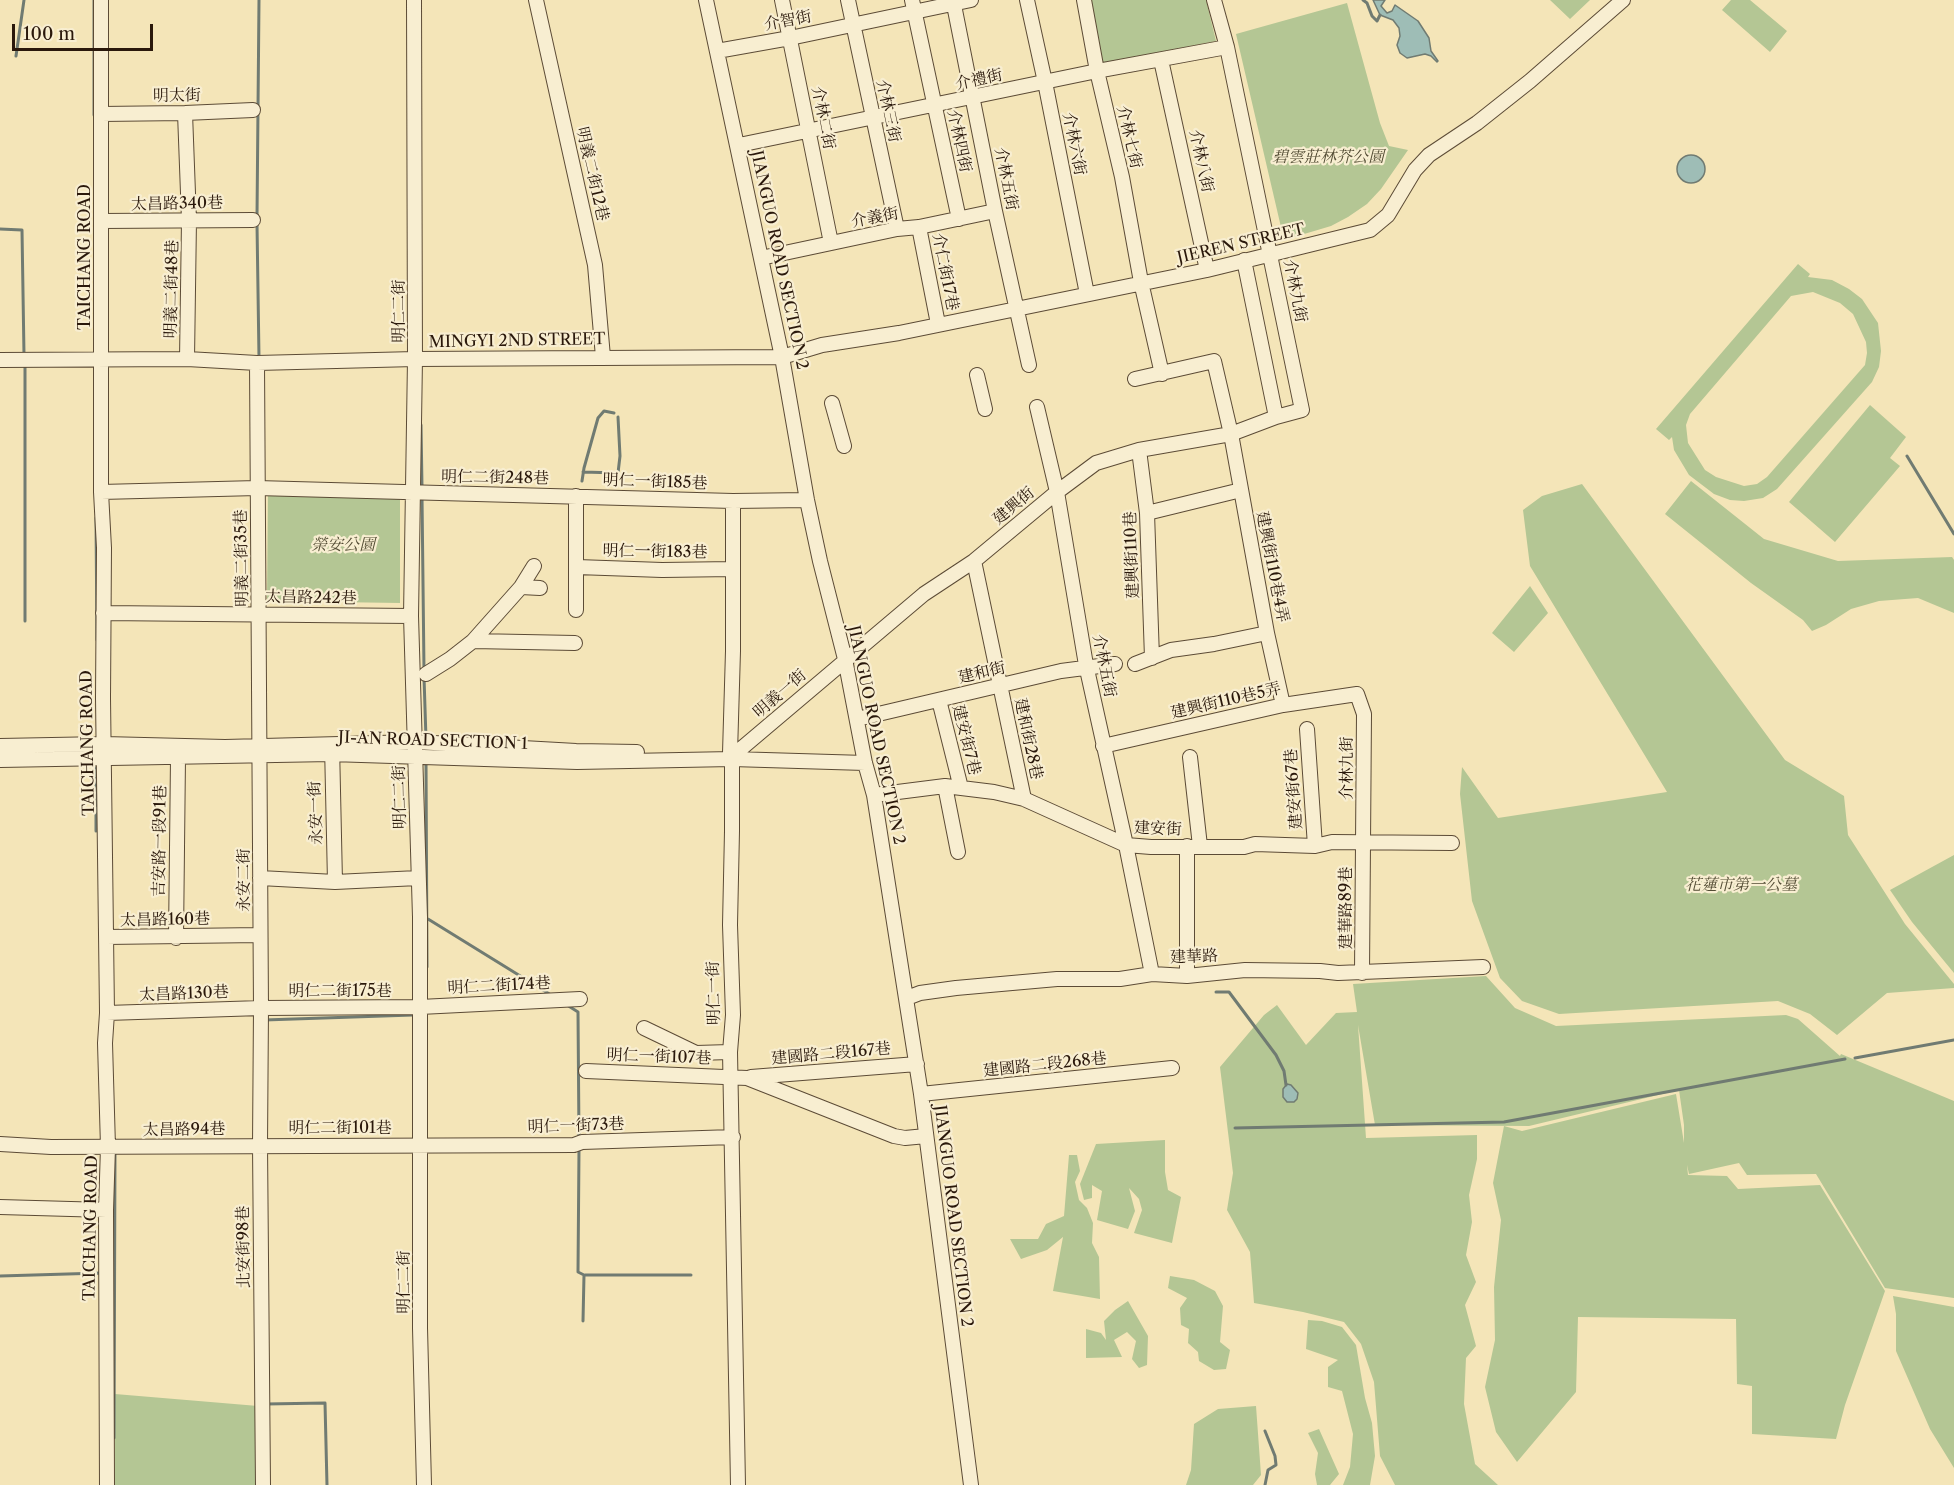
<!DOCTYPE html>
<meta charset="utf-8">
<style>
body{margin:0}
#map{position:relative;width:1954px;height:1485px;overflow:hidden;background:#f4e5b8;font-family:"Libre Caslon Text",serif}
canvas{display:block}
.scale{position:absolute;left:12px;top:24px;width:141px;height:27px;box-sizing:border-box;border:3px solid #2a180b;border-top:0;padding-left:8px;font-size:18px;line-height:21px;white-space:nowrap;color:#2a180b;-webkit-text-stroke:4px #f8eed1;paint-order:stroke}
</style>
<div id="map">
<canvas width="1954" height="1485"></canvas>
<div class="scale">100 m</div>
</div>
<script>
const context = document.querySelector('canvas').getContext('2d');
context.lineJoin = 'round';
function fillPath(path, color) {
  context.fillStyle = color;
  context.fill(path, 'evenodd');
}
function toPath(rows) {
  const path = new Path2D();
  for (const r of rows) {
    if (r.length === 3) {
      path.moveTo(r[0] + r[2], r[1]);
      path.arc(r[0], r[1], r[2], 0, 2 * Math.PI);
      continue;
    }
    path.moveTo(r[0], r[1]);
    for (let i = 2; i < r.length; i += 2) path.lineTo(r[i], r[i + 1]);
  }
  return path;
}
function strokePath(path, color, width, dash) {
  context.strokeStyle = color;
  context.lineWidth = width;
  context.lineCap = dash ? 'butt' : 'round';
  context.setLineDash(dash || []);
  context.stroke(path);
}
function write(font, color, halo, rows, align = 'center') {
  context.font = font + ' "Libre Caslon Text","Noto Serif TC",serif';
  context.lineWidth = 4.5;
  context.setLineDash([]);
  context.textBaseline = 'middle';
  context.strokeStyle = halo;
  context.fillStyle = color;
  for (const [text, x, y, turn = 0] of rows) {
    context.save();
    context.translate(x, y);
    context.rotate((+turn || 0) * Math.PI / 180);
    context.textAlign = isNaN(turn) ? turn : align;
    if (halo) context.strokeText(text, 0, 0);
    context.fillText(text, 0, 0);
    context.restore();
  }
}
fillPath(toPath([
 [1087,0,1206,0,1216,41,1100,64],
 [1550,0,1590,0,1570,19],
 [1731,0,1750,0,1787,31,1770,52,1722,10],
 [1347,3,1380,123,1389,146,1408,150,1381,189,1367,204,1348,217,1331,226,1284,240,1236,34],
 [1798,264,1810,274,1808,277,1832,280,1849,289,1862,299,1878,323,1881,351,1879,367,1872,382,1777,489,1763,498,1744,501,1730,500,1714,494,1689,475,1674,450,1672,437,1669,440,1656,429],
 [1813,292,1840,303,1853,314,1866,342,1867,353,1865,365,1767,477,1757,484,1744,486,1716,477,1705,470,1688,443,1686,425,1690,414,1791,296],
 [1870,405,1906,437,1890,458,1900,466,1835,542,1789,502],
 [1691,481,1764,539,1838,561,1952,557,1954,560,1954,613,1918,598,1879,601,1851,609,1826,625,1812,631,1803,620,1751,583,1665,514],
 [1582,484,1785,760,1844,796,1848,835,1905,924,1954,984,1954,988,1887,993,1837,1035,1810,1014,1778,1001,1559,1014,1522,1001,1500,978,1472,901,1460,794,1462,767,1498,818,1667,792,1530,566,1523,510,1542,496],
 [268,486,400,490,400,603,267,601],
 [1530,586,1548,613,1514,652,1492,633],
 [1954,855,1954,973,1912,922,1890,890],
 [1486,976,1515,1008,1556,1026,1786,1015,1798,1019,1840,1056,1841,1054,1954,1101,1954,1298,1885,1288,1816,1174,1747,1175,1739,1163,1689,1174,1687,1165,1688,1175,1727,1176,1738,1189,1820,1185,1885,1291,1845,1405,1836,1439,1752,1434,1752,1386,1737,1384,1736,1319,1578,1317,1576,1392,1517,1462,1496,1432,1485,1387,1495,1340,1494,1287,1501,1220,1493,1183,1504,1126,1522,1131,1676,1094,1684,1143,1684,1125,1679,1090,1529,1126,1375,1125,1358,1025,1366,1138,1477,1135,1477,1159,1469,1195,1472,1222,1466,1255,1476,1282,1465,1305,1476,1346,1466,1358,1464,1404,1475,1464,1498,1485,1395,1485,1380,1456,1374,1382,1361,1344,1344,1322,1303,1312,1254,1303,1250,1252,1227,1210,1233,1173,1220,1067,1264,1015,1277,1005,1306,1045,1336,1013,1357,1012,1353,984],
 [1165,1140,1165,1172,1168,1190,1181,1197,1172,1243,1134,1233,1142,1210,1139,1199,1129,1188,1135,1211,1128,1229,1097,1220,1102,1191,1092,1185,1092,1198,1084,1200,1080,1184,1096,1144],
 [1069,1155,1077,1155,1080,1171,1075,1182,1079,1200,1087,1208,1093,1223,1092,1243,1099,1257,1100,1299,1053,1291,1063,1237,1047,1250,1021,1259,1010,1239,1038,1239,1046,1224,1064,1216],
 [1170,1276,1194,1280,1215,1291,1223,1306,1220,1342,1230,1350,1226,1369,1214,1370,1199,1361,1198,1352,1188,1343,1189,1329,1181,1325,1180,1308,1187,1298,1168,1288],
 [1893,1296,1954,1307,1954,1468,1930,1429,1896,1351,1896,1314],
 [1128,1301,1148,1336,1147,1365,1139,1368,1132,1359,1136,1341,1127,1332,1114,1340,1122,1357,1086,1358,1086,1329,1101,1333,1106,1340,1104,1321,1115,1310],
 [1308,1320,1322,1321,1342,1327,1356,1345,1365,1398,1372,1423,1375,1456,1370,1485,1343,1485,1350,1467,1353,1434,1342,1391,1328,1387,1328,1367,1338,1360,1306,1349],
 [115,1394,258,1406,257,1485,115,1485],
 [1256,1406,1261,1475,1253,1485,1186,1485,1191,1470,1194,1424,1218,1409],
 [1319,1429,1339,1474,1330,1485,1317,1485,1315,1474,1318,1453,1308,1433]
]), '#b4c694');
const water = toPath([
 [1373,0,1385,0,1381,6,1387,13,1392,11,1395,5,1418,21,1429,38,1431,51,1438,61,1437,62,1431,56,1425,54,1407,58,1400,53,1397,45,1400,36,1399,28,1393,20,1380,15,1373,0],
 [1691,169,14],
 [1287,1084,1291,1085,1298,1093,1297,1099,1294,1102,1287,1102,1283,1097,1283,1089,1287,1084]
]);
fillPath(water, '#9ebdb6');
strokePath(water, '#707b72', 1.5);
strokePath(toPath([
 [94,0,94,115],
 [1363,0,1367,3,1372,16,1377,21,1380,15],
 [16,56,24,0],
 [257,217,259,0],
 [257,224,259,358],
 [0,229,22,230,24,355],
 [421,425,422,487],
 [1907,456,1954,534],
 [583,472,618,473,620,456,618,417],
 [582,481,584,468,598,418,604,411,614,413],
 [422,497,424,670],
 [96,518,97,640],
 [25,621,25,367],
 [424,677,426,739],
 [96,761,96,831],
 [426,761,427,967],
 [428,919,551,995],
 [1216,992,1229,992,1276,1055,1284,1071,1286,1085],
 [567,1005,578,1012,579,1139],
 [264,1020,413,1015,414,1012],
 [1855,1058,1954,1040],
 [1235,1128,1504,1122,1845,1059],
 [579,1149,578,1272,584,1275,583,1321],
 [585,1275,691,1275],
 [0,1276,101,1273,101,1275],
 [266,1404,325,1403,327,1485],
 [1265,1431,1275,1456,1276,1465,1268,1470,1265,1485],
 [114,1438,115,1150]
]), '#707b72', 3);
const minor = toPath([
 [101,0,101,492,104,548,103,698,107,1013,105,1043,108,1147,106,1210,107,1485],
 [414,0,415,359,411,616,420,917,420,1328,424,1485],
 [536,0,595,265,603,357],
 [706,0,782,357,807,500,820,561,845,659,865,763,874,795,921,1094,971,1485],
 [782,0,831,243],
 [848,0,897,229],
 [912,0,959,219],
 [953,0,995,211,1029,365],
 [1027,0,1045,82,1087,294],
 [1084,0,1097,71,1122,177,1141,282,1162,374],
 [717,51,790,38,971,0],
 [1161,60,1207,270],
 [185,113,189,220,187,359],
 [101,114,185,113,253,110],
 [739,145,1097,71,1227,47],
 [102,221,253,220],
 [919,227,938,324],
 [761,258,897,229,919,227,995,211],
 [1244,260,1276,417],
 [0,360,187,359,257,363,415,359,782,357,822,345,899,333,1207,270,1370,230,1388,215,1415,170,1429,155,1477,123,1530,81,1623,0],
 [257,363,261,1008,260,1145,263,1485],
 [977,375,985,409],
 [1135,379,1214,361,1231,434,1267,633,1283,705],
 [832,403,844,446],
 [1037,407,1057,492,1086,665,1126,845,1152,974],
 [1139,450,1147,513,1152,658],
 [101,492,257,488,733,501,807,500],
 [576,496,576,610],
 [733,501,733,651,730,753,732,759,732,831,730,925,733,1015,730,1052,738,1485],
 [1147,513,1241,490],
 [974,561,1024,799],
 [577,567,662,570,733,569],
 [521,587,540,588],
 [103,613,411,616],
 [473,641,575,643],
 [1135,664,1171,650,1214,644,1267,633],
 [426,674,450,659,473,641,521,587,534,566],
 [939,700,961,788],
 [857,719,1061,671,1115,664],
 [1307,729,1315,846],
 [332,745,335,882],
 [0,746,104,744,225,747,416,742,576,751,637,752],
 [1103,746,1283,705,1357,694,1364,714,1362,973],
 [736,753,924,594,974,561,1057,492,1096,463,1139,450,1231,434,1276,417,1302,410,1227,47,1214,0],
 [1190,757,1200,846],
 [0,760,331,754,577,762,732,759,865,763],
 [945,786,958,852],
 [874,795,945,786,994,792,1024,799,1126,845,1151,847,1244,847,1255,844,1315,846,1332,842,1452,843],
 [1187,846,1187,976],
 [260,878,335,882,418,878],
 [106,937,260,935],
 [176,938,178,758,179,751],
 [907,998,920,993,956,988,1057,979,1120,979,1152,974,1187,976,1245,970,1320,971,1338,973,1483,967],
 [107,1013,261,1008,420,1007,580,999],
 [644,1028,696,1053,730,1052],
 [586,1071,747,1078,894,1136,905,1138,926,1136],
 [751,1077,917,1064],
 [921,1094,1172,1068],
 [0,1144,51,1147,574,1145,582,1142,733,1137],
 [0,1207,106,1210]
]);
strokePath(minor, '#5c4b36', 16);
strokePath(minor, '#f8eed1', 14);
write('16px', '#2a180b', '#f8eed1', [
 ["介智街",788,21,-11],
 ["介禮街",979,80,-12],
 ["明太街",177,96,-1],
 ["介林三街",888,111,78],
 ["介林二街",823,118,79],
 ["介林七街",1129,137,77],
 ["介林四街",959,141,78],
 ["介林六街",1074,144,79],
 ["介林八街",1201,161,78],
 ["明義二街12巷",592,174,77],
 ["介林五街",1006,179,79],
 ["太昌路340巷",177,204,-1],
 ["介義街",875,218,-11],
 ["JIEREN STREET",1241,244,-13],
 ["TAICHANG ROAD",85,257,-90],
 ["JIANGUO ROAD SECTION 2",779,260,78],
 ["介仁街17巷",945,272,79],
 ["明義二街48巷",172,289,-89],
 ["介林九街",1295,291,79],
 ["明仁二街",399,311,-90],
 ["MINGYI 2ND STREET",517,341,-1],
 ["明仁二街248巷",495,478,1],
 ["明仁一街185巷",655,482,2],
 ["建興街",1014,506,-40],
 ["明仁一街183巷",655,552,1],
 ["建興街110巷",1132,555,-92],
 ["明義二街35巷",242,558,-91],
 ["建興街110巷4弄",1272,567,79],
 ["太昌路242巷",311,598,1],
 ["介林五街",1104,666,79],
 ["建和街",982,673,-13],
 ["明義一街",780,694,-41],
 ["建興街110巷5弄",1226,701,-13],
 ["JIANGUO ROAD SECTION 2",876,735,78],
 ["建和街28巷",1028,739,78],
 ["建安街7巷",966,740,76],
 ["JI-AN ROAD SECTION 1",433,741,2],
 ["TAICHANG ROAD",88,743,-91],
 ["介林九街",1347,768,-90],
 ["建安街67巷",1294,789,-94],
 ["明仁二街",400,797,-91],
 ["永安一街",316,813,-92],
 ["建安街",1158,829,2],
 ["吉安路一段91巷",160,841,-89],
 ["永安二街",244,880,-90],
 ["建華路89巷",1346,908,-90],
 ["太昌路160巷",165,920,-1],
 ["建華路",1194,957,-2],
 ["明仁二街174巷",499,986,-3],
 ["明仁二街175巷",340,991],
 ["明仁一街",714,993,-91],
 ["太昌路130巷",184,994,-2],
 ["建國路二段167巷",831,1054,-5],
 ["明仁一街107巷",659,1057,2],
 ["建國路二段268巷",1045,1065,-6],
 ["明仁一街73巷",576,1126,-2],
 ["明仁二街101巷",340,1128],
 ["太昌路94巷",184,1130,-1],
 ["JIANGUO ROAD SECTION 2",953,1216,83],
 ["TAICHANG ROAD",91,1228,-89],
 ["北安街98巷",244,1247,-91],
 ["明仁二街",404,1282,-90]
]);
write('italic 16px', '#534c34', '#f8eed1', [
 ["碧雲莊林芥公園",1328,157],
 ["榮安公園",343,545],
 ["花蓮市第一公墓",1741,885]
]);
</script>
